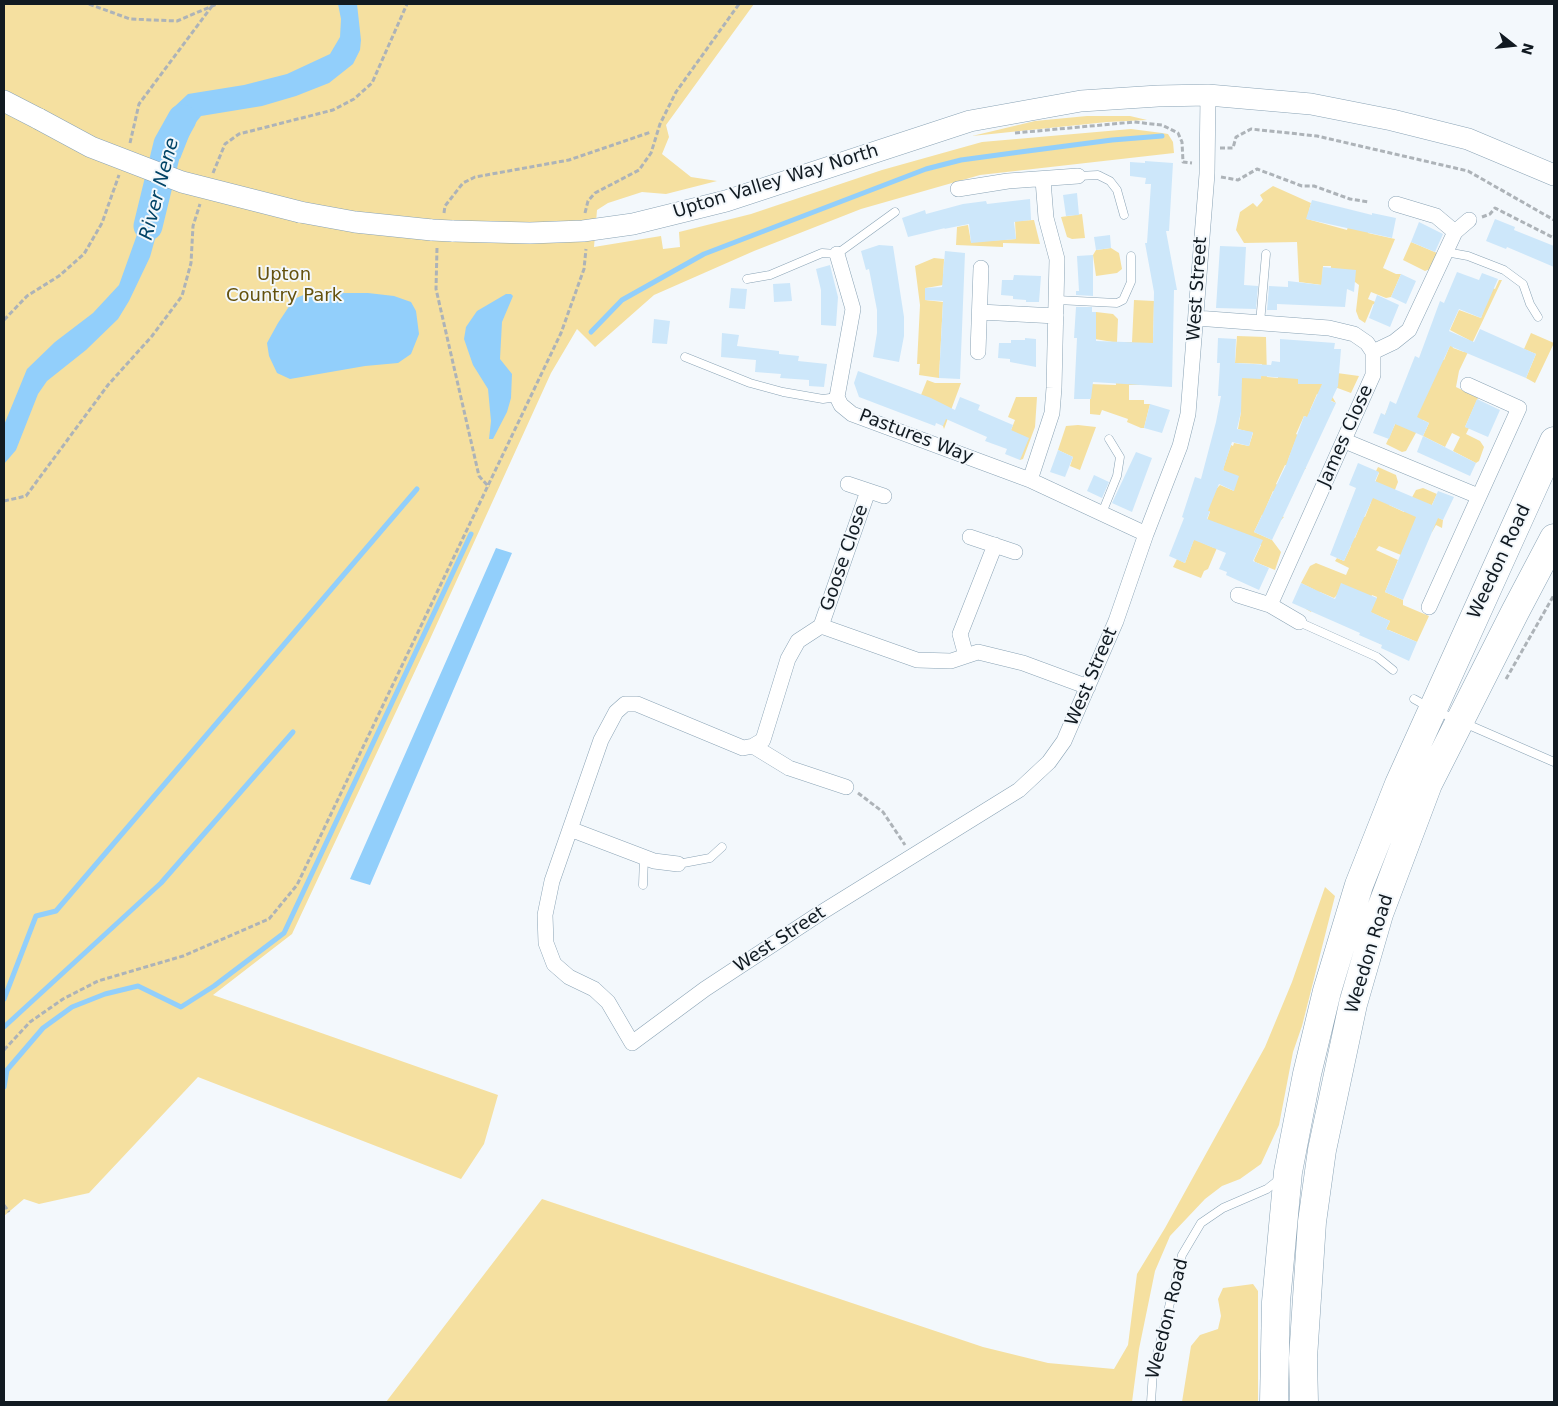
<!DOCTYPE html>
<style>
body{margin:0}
#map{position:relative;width:1558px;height:1406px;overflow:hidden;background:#f3f8fc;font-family:"DejaVu Sans",sans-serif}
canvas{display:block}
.frame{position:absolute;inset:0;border:5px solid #111a21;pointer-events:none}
.north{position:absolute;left:1488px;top:20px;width:50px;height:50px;-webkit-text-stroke:4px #f3f8fc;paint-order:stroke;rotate:106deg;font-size:14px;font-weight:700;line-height:20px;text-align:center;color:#111a21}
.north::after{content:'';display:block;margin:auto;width:18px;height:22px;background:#111a21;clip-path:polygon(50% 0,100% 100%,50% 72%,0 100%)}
</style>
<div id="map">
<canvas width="1558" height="1406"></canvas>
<div class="frame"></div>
<div class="north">N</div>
</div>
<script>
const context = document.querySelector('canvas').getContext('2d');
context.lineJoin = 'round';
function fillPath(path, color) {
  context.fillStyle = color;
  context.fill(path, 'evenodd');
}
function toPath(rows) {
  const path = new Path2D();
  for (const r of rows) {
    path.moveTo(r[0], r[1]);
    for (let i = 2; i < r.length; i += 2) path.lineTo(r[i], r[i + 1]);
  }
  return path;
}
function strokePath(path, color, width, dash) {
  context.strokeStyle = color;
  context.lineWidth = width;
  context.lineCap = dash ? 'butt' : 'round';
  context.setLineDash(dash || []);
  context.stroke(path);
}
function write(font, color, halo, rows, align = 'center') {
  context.font = font + ' "DejaVu Sans",sans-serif';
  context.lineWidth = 4;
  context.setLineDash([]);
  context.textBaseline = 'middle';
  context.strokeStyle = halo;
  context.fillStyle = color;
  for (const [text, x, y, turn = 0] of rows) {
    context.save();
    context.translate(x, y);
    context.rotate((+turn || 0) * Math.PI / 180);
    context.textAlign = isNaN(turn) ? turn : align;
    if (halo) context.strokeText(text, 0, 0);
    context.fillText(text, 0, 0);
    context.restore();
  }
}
fillPath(toPath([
 [4,4,754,4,666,125,669,137,662,154,691,177,717,181,666,194,642,192,608,203,597,210,594,247,661,236,663,249,680,247,679,232,751,214,882,170,982,142,1131,129,1162,133,1168,134,1173,142,1174,153,980,175,861,209,754,251,654,295,595,347,577,329,551,373,430,639,292,934,213,995,498,1095,484,1144,461,1179,198,1077,89,1193,39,1204,24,1199,4,1216],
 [1087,116,1130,116,1147,120,1107,122,972,136,1035,121],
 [1273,186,1311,203,1307,219,1347,230,1351,217,1370,222,1368,233,1395,239,1383,268,1396,274,1401,274,1391,297,1386,298,1371,292,1368,299,1383,305,1383,308,1373,304,1365,323,1359,319,1356,311,1359,285,1355,282,1330,282,1331,266,1323,266,1322,285,1299,282,1297,242,1244,243,1236,230,1240,212,1253,203,1257,207,1263,200,1260,195],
 [1082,214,1085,238,1072,239,1067,237,1061,217],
 [1034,220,1040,244,1003,243,1003,247,956,245,957,227,968,225,971,242,1016,239,1015,221],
 [1411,242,1437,253,1430,269,1425,271,1403,260],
 [1111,248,1119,253,1122,269,1117,273,1096,276,1093,255,1096,250],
 [934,258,944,259,943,285,926,288,925,300,943,302,939,378,919,375,920,364,917,364,920,305,915,266],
 [1499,280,1502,280,1459,371,1456,387,1478,398,1465,427,1469,428,1466,434,1480,441,1484,447,1479,461,1476,463,1453,451,1460,437,1452,433,1445,447,1423,436,1429,423,1423,420,1406,451,1402,452,1386,444,1397,420,1385,415,1387,410,1404,417,1422,351,1444,360,1451,343,1453,348,1464,352,1469,340,1450,330,1459,310,1481,318,1484,309,1478,282,1495,289],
 [1134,300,1154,301,1153,349,1145,385,1129,385,1129,400,1144,400,1144,404,1150,404,1144,428,1141,428,1127,422,1128,419,1102,410,1100,415,1090,414,1090,384,1116,385,1113,342,1095,339,1096,312,1113,314,1118,319,1117,342,1132,342],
 [1531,333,1554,343,1535,383,1526,378,1536,354,1524,349],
 [1237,336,1266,337,1267,377,1278,378,1279,362,1299,370,1298,384,1312,384,1313,370,1333,369,1334,349,1338,349,1337,373,1359,376,1351,393,1324,383,1336,403,1317,394,1310,410,1328,419,1325,424,1304,416,1296,434,1316,443,1295,442,1288,460,1306,468,1302,472,1285,465,1276,484,1294,492,1291,498,1273,491,1265,510,1284,517,1279,522,1262,515,1254,532,1272,540,1281,552,1275,570,1255,562,1254,560,1261,545,1225,529,1208,569,1204,571,1201,578,1173,567,1177,559,1185,563,1194,539,1214,548,1203,531,1210,512,1199,507,1220,485,1234,491,1223,469,1231,445,1233,446,1234,443,1249,446,1253,433,1238,429,1241,412,1236,411,1242,378,1261,378,1262,364,1235,363],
 [927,380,935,383,961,383,944,429,943,426,917,405],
 [1016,397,1037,397,1035,427,1023,459,1020,460,1011,430,1015,420,1008,417],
 [1078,425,1096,427,1080,470,1070,466,1073,457,1058,450,1066,426],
 [1378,467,1396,475,1398,482,1389,505,1404,512,1416,490,1423,488,1437,494,1428,513,1443,520,1442,528,1436,525,1432,532,1414,524,1401,555,1379,546,1376,550,1398,560,1385,592,1403,600,1403,605,1429,616,1417,642,1389,630,1382,644,1379,644,1390,621,1370,612,1377,597,1372,595,1367,606,1337,595,1334,598,1320,592,1311,612,1306,609,1315,590,1301,583,1310,566,1316,563,1346,575,1349,568,1335,561,1337,558,1344,561,1351,546,1337,539,1355,538,1361,523,1348,514,1347,510,1365,517,1371,502,1369,497,1379,473,1376,471],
 [1325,887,1335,896,1302,1026,1293,1052,1279,1125,1261,1164,1240,1179,1222,1186,1205,1199,1170,1236,1155,1271,1139,1349,1132,1402,386,1402,542,1199,983,1347,1048,1363,1114,1369,1128,1345,1137,1274,1165,1228,1265,1047,1292,982],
 [1253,1284,1258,1291,1258,1402,1182,1402,1191,1346,1200,1335,1218,1329,1221,1316,1218,1299,1223,1288]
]), '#f5e0a0');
fillPath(toPath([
 [338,4,357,4,361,40,360,50,353,64,329,83,296,96,262,106,201,116,193,126,180,159,159,152,162,130,172,109,188,94,244,85,287,74,330,54,340,37,341,19],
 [149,185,168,192,150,257,129,301,118,319,86,350,47,381,38,394,16,450,4,464,4,425,27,369,55,342,93,313,119,285,139,229],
 [308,293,368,293,394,296,411,302,416,311,419,334,411,354,398,363,365,366,290,379,277,373,269,356,267,343,278,323,294,299],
 [506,294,511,294,513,296,502,322,500,359,512,374,511,398,507,412,493,439,489,439,491,421,488,389,473,365,464,339,466,327,477,311],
 [496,548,512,553,370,885,350,879]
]), '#92cffb');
strokePath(toPath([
 [591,332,622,300,704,254,926,169,961,160,1020,152,1112,140,1162,136],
 [4,999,36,916,56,911,417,489],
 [4,1027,161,883,293,732],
 [4,1087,7,1070,43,1028,72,1007,105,994,138,986,181,1007,214,986,284,933,471,534]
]), '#92cffb', 5);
strokePath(toPath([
 [148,226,168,144,182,119]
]), '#92cffb', 29);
fillPath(toPath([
 [1145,161,1173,163,1169,231,1166,231,1177,290,1174,290,1172,387,1093,382,1091,399,1074,399,1077,338,1074,338,1076,307,1092,307,1092,312,1096,312,1096,341,1153,343,1154,292,1145,243,1147,243,1151,184,1145,184,1146,178,1130,176,1130,162,1145,163],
 [1077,193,1079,215,1066,216,1063,195],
 [1030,199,1031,220,1014,222,1016,239,971,243,969,224,944,229,945,228,908,237,902,218,925,210,926,214,963,204,986,201,987,204],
 [1312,200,1372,215,1372,213,1396,218,1392,238,1306,219],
 [1495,219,1515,227,1514,230,1554,246,1554,267,1507,247,1506,249,1486,241],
 [1419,222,1443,234,1435,252,1411,242],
 [1110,235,1111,248,1096,250,1094,237],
 [879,245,893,246,904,317,904,336,899,362,873,357,877,333,877,310,869,269,866,270,861,251],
 [1220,246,1246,247,1244,285,1258,286,1256,309,1216,308],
 [945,251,965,253,960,379,939,378,943,301,925,300,925,288,942,287],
 [1093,255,1093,296,1076,295,1076,291,1079,291,1077,256],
 [830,265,838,297,836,326,821,325,821,290,816,269],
 [1323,267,1356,270,1354,292,1347,289,1345,307,1277,304,1277,310,1267,310,1269,286,1288,287,1288,281,1321,285],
 [1457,272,1479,280,1482,273,1498,279,1481,318,1459,309,1449,331,1474,342,1480,329,1536,354,1526,378,1450,346,1417,417,1429,423,1423,436,1395,424,1389,439,1373,433,1381,413,1385,415,1390,401,1396,404,1415,356,1419,358,1440,301,1444,303],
 [1401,274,1416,281,1406,304,1391,297],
 [1014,275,1041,276,1039,302,1026,302,1026,300,1013,299,1013,296,1001,295,1002,280,1013,280],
 [790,283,792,301,774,302,773,284],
 [731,288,747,289,745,309,729,308],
 [1377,295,1399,305,1390,327,1369,318],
 [654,319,670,321,667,344,652,343],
 [722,333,739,335,737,346,779,351,779,354,799,356,798,361,827,364,824,387,809,386,809,380,780,378,781,374,755,372,756,360,721,357],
 [1025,338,1036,339,1036,367,1010,362,1010,359,998,358,999,343,1011,343,1011,340,1025,340],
 [1218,338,1236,339,1235,363,1271,365,1272,361,1280,362,1280,339,1335,343,1334,349,1341,349,1338,386,1331,401,1336,403,1272,540,1254,532,1286,465,1304,416,1307,417,1322,384,1298,384,1298,379,1261,376,1261,379,1242,378,1241,412,1237,429,1253,432,1249,446,1232,442,1223,470,1239,476,1234,491,1219,484,1208,511,1210,511,1207,519,1263,540,1253,561,1269,568,1259,590,1226,575,1227,572,1219,569,1226,553,1194,540,1185,563,1169,556,1184,518,1182,517,1195,477,1201,479,1216,422,1221,396,1218,396,1220,363,1217,363],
 [858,371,931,398,955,410,960,397,980,405,978,410,1013,425,1011,430,1029,438,1020,460,1005,454,1007,449,985,441,987,437,946,419,943,426,936,423,935,426,859,397,854,383],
 [1477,399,1500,410,1488,437,1465,427],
 [1150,404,1170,410,1162,433,1144,428],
 [1423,436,1476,463,1470,476,1417,452],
 [1058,450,1073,457,1065,477,1050,472],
 [1136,452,1152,458,1132,512,1112,503],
 [1358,463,1379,472,1375,481,1432,505,1438,491,1454,497,1443,520,1438,518,1403,600,1385,592,1416,517,1373,498,1344,561,1330,555,1356,488,1349,485],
 [1094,475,1109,482,1102,498,1087,491],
 [1301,583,1335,599,1341,583,1377,598,1371,612,1390,621,1386,629,1417,642,1409,661,1381,648,1382,645,1359,635,1360,633,1292,603]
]), '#cde7fa');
const lane = toPath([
 [1078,176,1098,175,1110,181,1117,190,1124,215],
 [1446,252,1468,256,1504,270,1523,284,1530,304,1538,317],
 [747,279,770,275,822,253,837,254,895,212],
 [1057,300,1117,303,1123,300,1131,282,1131,256],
 [1260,323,1266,254],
 [685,357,750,383,783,392,823,399,837,397],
 [1102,513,1117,476,1120,457,1109,439],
 [1299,622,1377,657,1393,670],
 [1414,699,1432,709,1554,762],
 [678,864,710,858,722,847],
 [643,885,644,857],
 [1151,1402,1153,1371,1182,1255,1201,1223,1223,1208,1267,1189,1281,1178]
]);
const street = toPath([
 [958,189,1008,181,1078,176],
 [1396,204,1436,216,1455,232],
 [837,254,853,309,837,397,841,405,852,414,1030,480,1146,534],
 [980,312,1056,316],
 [1196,318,1329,328,1354,334,1367,343,1373,352,1373,375,1270,605],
 [978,352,981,268],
 [1373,352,1394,342,1409,330,1455,232,1469,220],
 [1345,441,1478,496],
 [1030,480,1052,413,1054,388,1057,259,1046,218,1043,180],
 [848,484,884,496],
 [970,537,1015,552],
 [1238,595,1270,605,1299,622],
 [1429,607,1519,408,1468,385],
 [821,626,798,641,788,659,763,740,753,746,743,748,637,704,625,704,616,712,601,740,552,881,545,915,546,943,554,964,569,977,594,989,608,1002,632,1043,705,989,819,914,1019,790,1049,762,1064,741,1116,621,1146,534,1180,446,1188,414,1207,174,1208,95],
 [821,626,917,660,951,661,978,652,1023,663,1088,687],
 [821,626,868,491],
 [966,656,960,634,995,545],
 [753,746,789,768,846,787],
 [570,829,654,861,678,864]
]);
const secondary = toPath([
 [4,101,39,119],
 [300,212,355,222,432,230],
 [452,231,530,233,583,231,633,224,726,201,970,121,1081,101,1158,96,1208,95,1311,104,1392,120,1468,139,1554,175]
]);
const highway = toPath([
 [1274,1402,1276,1302,1288,1172,1307,1074,1327,991,1359,885,1399,784,1554,441],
 [1304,1402,1303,1358,1312,1222,1322,1150,1353,1004,1379,914,1428,784,1515,612,1554,538]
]);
strokePath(lane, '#8aa3b5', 9);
strokePath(street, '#8aa3b5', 16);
strokePath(secondary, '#8aa3b5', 22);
strokePath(highway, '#8aa3b5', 29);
strokePath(toPath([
 [89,4,130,19,177,21,217,4],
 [1015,133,1134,122,1162,125,1178,133,1182,142,1183,162,1192,163],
 [130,143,139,104,212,6],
 [1220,148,1233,148,1236,137,1251,129,1317,136,1468,171,1554,220],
 [213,173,225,144,239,134,333,110,354,99,372,83,407,4],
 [1221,177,1238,180,1257,169,1302,186,1314,186,1350,199,1369,202],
 [444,213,445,206,463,183,475,177,569,160,651,132],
 [585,213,588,201,595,193,639,170,651,153,660,124,676,92,739,4],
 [1482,217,1490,214,1495,208,1554,238],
 [437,248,436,289,479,476,489,487],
 [4,320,27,296,59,276,84,254,102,223,119,175],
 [4,501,26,496,108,385,152,336,182,296,191,263,193,226,200,204],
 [1506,679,1554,595],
 [858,793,883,812,905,845],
 [4,1050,30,1022,63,999,98,981,183,956,269,919,297,885,561,333,584,269,586,249],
 [4,1205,9,1212]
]), '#adb3b8', 3, [5, 2.5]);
strokePath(lane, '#fff', 8);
strokePath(street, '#fff', 15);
strokePath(secondary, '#fff', 21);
strokePath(highway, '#fff', 28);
const secondaryBridge = toPath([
 [39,119,91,147,182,182,300,212],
 [432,230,452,231]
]);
strokePath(secondaryBridge, '#8aa3b5', 22, []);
strokePath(secondaryBridge, '#fff', 21);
write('18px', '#111a21', '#f3f8fc', [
 ["Upton Valley Way North",776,182,-17],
 ["West Street",1198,289,-86],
 ["James Close",1346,436,-66],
 ["Pastures Way",916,437,21],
 ["Goose Close",845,558,-71],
 ["Weedon Road",1500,562,-65],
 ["West Street",1092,677,-67],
 ["West Street",780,940,-33],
 ["Weedon Road",1370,954,-73],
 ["Weedon Road",1168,1319,-76]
]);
write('18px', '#64510d', '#f3f8fc', [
 ["Upton",284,275],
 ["Country Park",284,296]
]);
write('italic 19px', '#004366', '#f3f8fc', [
 ["River Nene",160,189,-75]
]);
</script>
